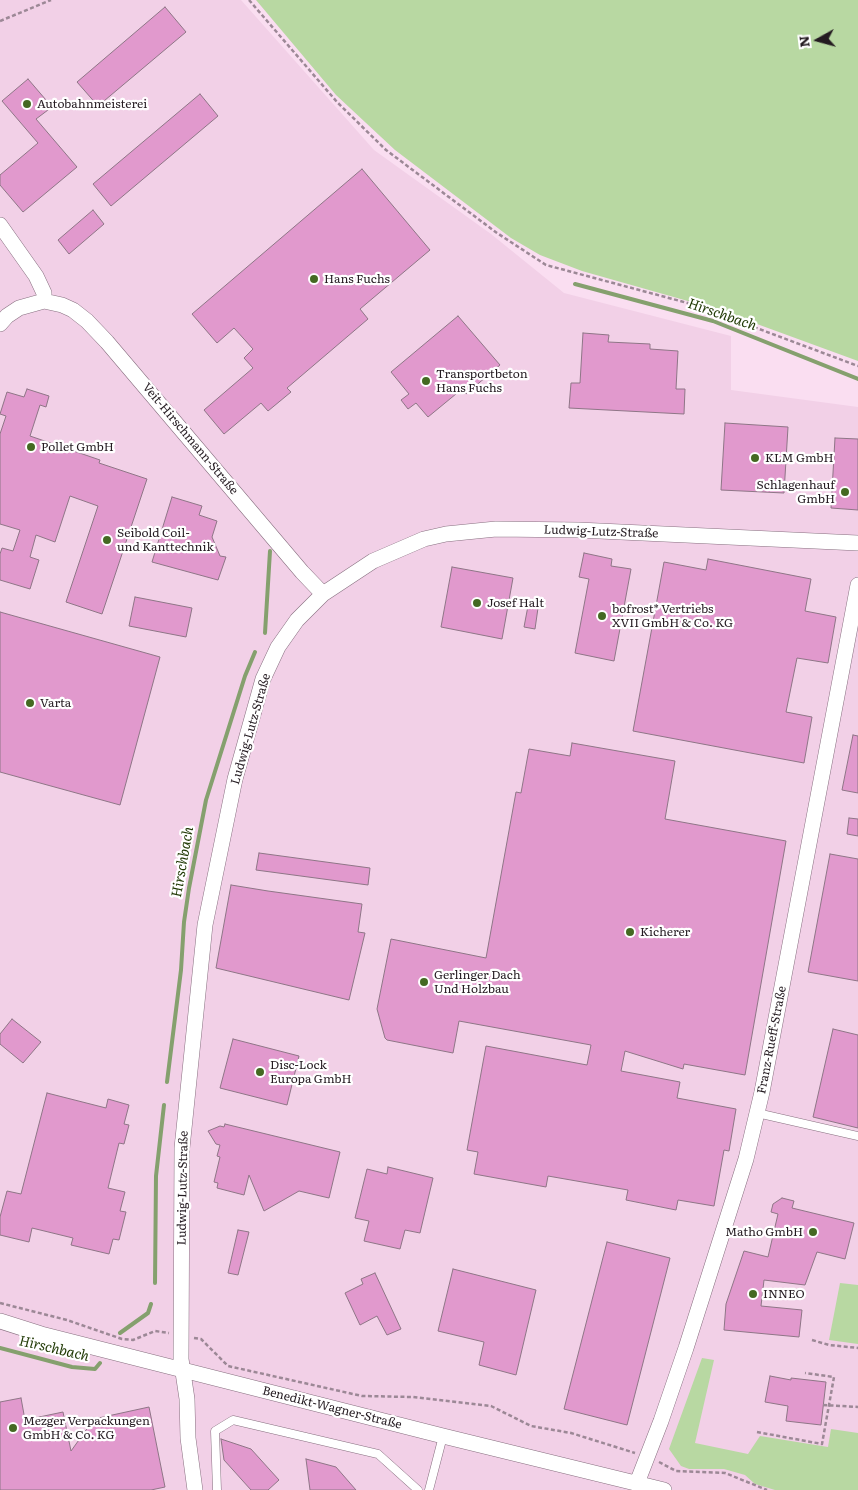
<!DOCTYPE html>
<meta charset="utf-8">
<style>
body{margin:0}
#map{position:relative;width:858px;height:1490px;overflow:hidden;background:#fadef1;font-family:Literata,serif}
canvas{display:block}
.north{position:absolute;left:793px;top:15px;width:50px;height:50px;-webkit-text-stroke:4px #fff;paint-order:stroke;rotate:263deg;font-size:14px;font-weight:700;line-height:20px;text-align:center;color:#241b21}
.north::after{content:'';display:block;margin:auto;width:18px;height:22px;background:#241b21;clip-path:polygon(50% 0,100% 100%,50% 72%,0 100%)}
</style>
<div id="map">
<canvas width="858" height="1490"></canvas>
<div class="north">N</div>
</div>
<script>
const context = document.querySelector('canvas').getContext('2d');
context.lineJoin = 'round';
function fillPath(path, color) {
  context.fillStyle = color;
  context.fill(path, 'evenodd');
}
function toPath(rows) {
  const path = new Path2D();
  for (const r of rows) {
    path.moveTo(r[0], r[1]);
    for (let i = 2; i < r.length; i += 2) path.lineTo(r[i], r[i + 1]);
  }
  return path;
}
function strokePath(path, color, width, dash) {
  context.strokeStyle = color;
  context.lineWidth = width;
  context.lineCap = dash ? 'butt' : 'round';
  context.setLineDash(dash || []);
  context.stroke(path);
}
function write(font, color, halo, rows, align = 'center') {
  context.font = font + ' Literata,serif';
  context.lineWidth = 4.5;
  context.setLineDash([]);
  context.textBaseline = 'middle';
  context.strokeStyle = halo;
  context.fillStyle = color;
  for (const [text, x, y, turn = 0] of rows) {
    context.save();
    context.translate(x, y);
    context.rotate((+turn || 0) * Math.PI / 180);
    context.textAlign = isNaN(turn) ? turn : align;
    if (halo) context.strokeText(text, 0, 0);
    context.fillText(text, 0, 0);
    context.restore();
  }
}
fillPath(toPath([
 [0,0,241,0,374,150,491,234,564,293,731,336,731,390,858,407,858,1490,0,1490]
]), '#f2d0e7');
fillPath(toPath([
 [256,0,858,0,858,361,716,309,582,271,540,255,511,238,395,150,336,95],
 [840,1283,858,1285,858,1344,829,1340],
 [702,1358,714,1360,695,1443,748,1454,760,1436,828,1447,831,1429,858,1433,858,1490,775,1490,755,1484,745,1475,724,1469,689,1469,681,1466,669,1449]
]), '#b8d8a2');
strokePath(toPath([
 [575,284,713,321,858,379],
 [265,633,270,551],
 [167,1082,181,970,184,922,189,888,206,800,245,676,255,652],
 [155,1283,156,1176,164,1105],
 [120,1333,148,1313,151,1304],
 [0,1348,72,1367,95,1369,100,1363]
]), '#85a06e', 4);
const building = toPath([
 [165,7,186,32,98,106,77,82,165,7],
 [28,79,52,107,36,119,77,167,23,212,0,185,0,175,38,143,2,101,28,79],
 [200,94,218,116,111,206,93,184,200,94],
 [362,169,430,250,360,309,368,319,287,388,291,392,268,411,261,403,224,434,204,410,253,368,244,358,253,349,234,328,217,343,192,314,362,169],
 [93,210,104,224,69,254,58,240,93,210],
 [458,316,500,365,466,394,462,389,428,417,416,403,408,409,401,400,409,394,391,372,458,316],
 [583,333,609,335,608,342,650,344,650,349,678,351,676,389,685,389,684,414,569,408,571,383,580,383,583,333],
 [27,389,49,396,46,407,40,405,30,436,100,460,99,463,147,479,102,614,66,602,98,506,70,496,55,542,36,535,30,557,39,560,30,589,0,580,0,554,2,548,13,551,20,530,0,524,0,434,6,416,0,414,7,392,24,397,27,389],
 [725,423,788,427,784,493,721,490,725,423],
 [835,438,858,439,858,510,831,508,835,438],
 [172,497,202,506,199,515,217,521,212,537,220,556,226,557,218,580,152,562,172,497],
 [584,553,612,559,611,566,631,569,614,661,575,653,589,579,579,577,584,553],
 [708,559,811,579,805,611,836,617,828,663,797,658,786,712,812,717,804,763,633,731,664,562,706,570,708,559],
 [452,567,513,578,502,639,441,627,452,567],
 [135,597,192,608,186,637,129,626,135,597],
 [528,606,538,608,535,629,524,627,528,606],
 [0,612,160,657,120,805,0,772,0,612],
 [853,735,858,736,858,793,842,790,853,735],
 [572,743,675,761,665,819,786,841,745,1075,684,1064,683,1069,625,1051,621,1071,680,1082,677,1098,736,1109,729,1151,724,1150,714,1206,678,1200,676,1210,626,1200,628,1190,548,1176,546,1187,474,1174,478,1152,467,1150,486,1046,587,1065,591,1045,459,1021,453,1053,387,1040,385,1038,377,1009,391,939,486,958,516,792,521,793,529,749,570,756,572,743],
 [849,818,858,819,858,836,847,834,849,818],
 [259,853,370,868,368,885,256,870,259,853],
 [830,854,858,859,858,981,808,972,830,854],
 [231,885,268,891,362,904,358,932,365,933,349,1000,216,968,231,885],
 [12,1019,41,1042,23,1063,0,1044,0,1034,12,1019],
 [833,1029,858,1035,858,1128,813,1117,833,1029],
 [233,1039,299,1056,287,1105,220,1088,233,1039],
 [47,1093,106,1108,108,1099,129,1105,124,1124,129,1125,124,1144,119,1143,108,1188,125,1192,120,1211,126,1212,119,1240,113,1239,109,1254,71,1245,73,1238,32,1228,29,1242,0,1235,0,1217,7,1191,21,1194,47,1093],
 [225,1124,340,1152,329,1198,299,1191,264,1211,249,1175,244,1195,217,1188,218,1183,214,1182,220,1157,217,1156,220,1145,216,1144,208,1131,220,1126,224,1127,225,1124],
 [388,1167,433,1178,420,1233,405,1230,400,1249,364,1241,369,1221,355,1218,367,1169,387,1174,388,1167],
 [782,1198,794,1201,792,1208,854,1223,845,1259,817,1252,805,1285,764,1280,761,1306,802,1310,799,1337,724,1330,726,1304,744,1251,768,1257,778,1214,771,1212,773,1204,782,1198],
 [238,1230,249,1232,238,1275,228,1273,238,1230],
 [607,1242,670,1258,627,1425,564,1409,607,1242],
 [453,1269,536,1290,516,1375,479,1365,484,1342,438,1331,453,1269],
 [375,1273,401,1329,387,1335,377,1316,360,1325,345,1293,363,1284,361,1279,375,1273],
 [770,1376,791,1380,791,1378,826,1382,821,1425,786,1421,788,1406,765,1402,770,1376],
 [21,1398,25,1420,63,1412,71,1451,94,1419,149,1407,165,1487,151,1490,0,1490,0,1402,21,1398],
 [221,1439,251,1449,279,1480,268,1490,251,1490,224,1460,221,1439],
 [306,1459,336,1467,356,1490,310,1490,306,1459]
]);
fillPath(building, '#e199cd');
strokePath(building, '#8f7687', 1);
const lane = toPath([
 [757,1113,858,1136],
 [217,1490,215,1431,233,1420,378,1454,418,1490],
 [429,1490,443,1436]
]);
const street = toPath([
 [0,225,36,276,44,293,44,301],
 [0,324,7,316,19,308,44,301,62,305,73,310,87,321,107,342,302,572,323,594],
 [0,1321,41,1334,443,1436,664,1490],
 [637,1483,661,1421,686,1348,746,1159,762,1092,858,585],
 [195,1490,188,1438,187,1399,181,1359,182,1148,205,925,235,779,263,679,278,647,297,620,323,594,373,561,424,539,446,534,496,529,578,530,858,543]
]);
strokePath(lane, '#887080', 9);
strokePath(street, '#887080', 16);
strokePath(toPath([
 [249,0,337,102,386,150,497,233,546,265,695,305,858,366],
 [0,21,51,0],
 [0,1303,67,1320,122,1339,133,1340,155,1331,169,1333],
 [194,1338,201,1339,228,1366,362,1396,413,1397,491,1406,531,1426,571,1433,635,1453],
 [812,1340,829,1345,858,1348],
 [823,1405,858,1407],
 [757,1432,822,1444,834,1377,805,1373],
 [659,1462,676,1471,725,1473,767,1490]
]), '#9c8896', 2.5, [4, 2.5]);
strokePath(lane, '#fff', 8);
strokePath(street, '#fff', 15);
for (const [x, y, r, color] of [
 [27,104,5,"#446922"],
 [314,279,5,"#446922"],
 [426,381,5,"#446922"],
 [31,447,5,"#446922"],
 [755,458,5,"#446922"],
 [845,492,5,"#446922"],
 [107,540,5,"#446922"],
 [477,603,5,"#446922"],
 [602,616,5,"#446922"],
 [30,703,5,"#446922"],
 [630,932,5,"#446922"],
 [424,982,5,"#446922"],
 [260,1072,5,"#446922"],
 [813,1232,5,"#446922"],
 [753,1294,5,"#446922"],
 [13,1428,5,"#446922"]
]) {
  const dot = new Path2D();
  dot.arc(x, y, r, 0, 2 * Math.PI);
  context.fillStyle = color;
  context.fill(dot);
  strokePath(dot, '#fff', 2);
}
write('12px', '#241b21', '#fff', [
 ["Autobahnmeisterei",37,104],
 ["Hans Fuchs",324,279],
 ["Transportbeton",436,374],
 ["Hans Fuchs",436,388],
 ["Pollet GmbH",41,447],
 ["KLM GmbH",765,458],
 ["Schlagenhauf",835,485,"right"],
 ["GmbH",835,499,"right"],
 ["Seibold Coil-",117,533],
 ["und Kanttechnik",117,547],
 ["Josef Halt",487,603],
 ["bofrost* Vertriebs",612,609],
 ["XVII GmbH & Co. KG",612,623],
 ["Varta",40,703],
 ["Kicherer",640,932],
 ["Gerlinger Dach",434,975],
 ["Und Holzbau",434,989],
 ["Disc-Lock",270,1065],
 ["Europa GmbH",270,1079],
 ["Matho GmbH",803,1232,"right"],
 ["INNEO",763,1294],
 ["Mezger Verpackungen",23,1421],
 ["GmbH & Co. KG",23,1435]
], 'left');
write('12px', '#241b21', '#fff', [
 ["Veit-Hirschmann-Straße",190,439,50],
 ["Ludwig-Lutz-Straße",601,532,2],
 ["Ludwig-Lutz-Straße",251,729,-74],
 ["Franz-Rueff-Straße",772,1040,-79],
 ["Ludwig-Lutz-Straße",183,1188,-89],
 ["Benedikt-Wagner-Straße",332,1408,14]
]);
write('italic 14px', '#1e3702', '#fff', [
 ["Hirschbach",722,315,19],
 ["Hirschbach",183,862,-80],
 ["Hirschbach",54,1349,13]
]);
</script>
